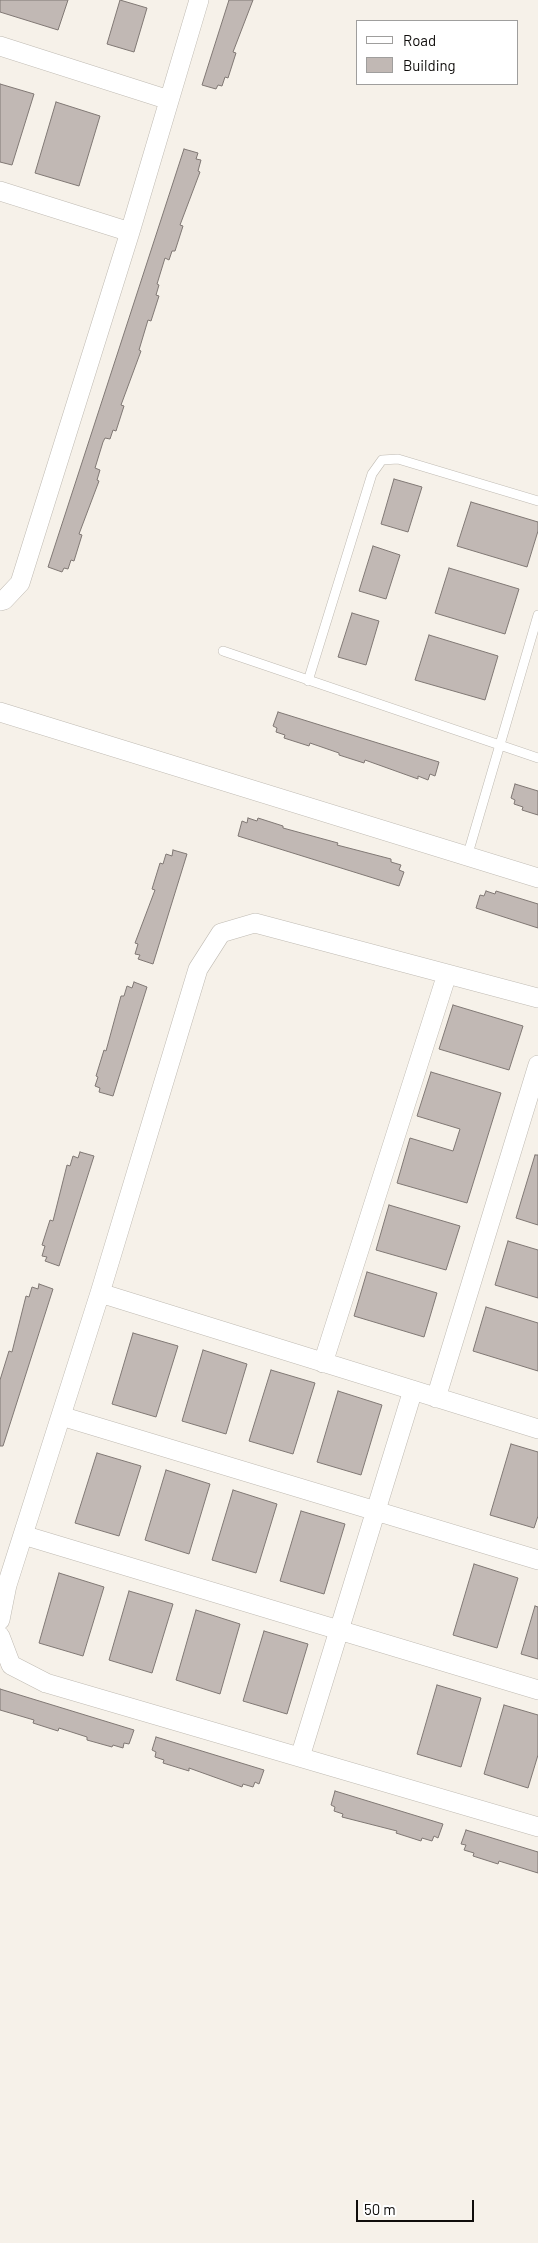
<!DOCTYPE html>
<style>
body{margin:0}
#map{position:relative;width:538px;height:2243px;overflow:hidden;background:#f6f1e9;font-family:Barlow,sans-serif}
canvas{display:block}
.legend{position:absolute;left:356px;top:20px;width:162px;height:65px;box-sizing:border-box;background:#fff;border:1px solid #9f9e9d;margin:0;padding:6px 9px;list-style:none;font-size:15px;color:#0f0d0b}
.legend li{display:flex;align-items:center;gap:10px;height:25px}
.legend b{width:25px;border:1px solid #9f9e9d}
.scale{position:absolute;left:356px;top:2200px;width:118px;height:22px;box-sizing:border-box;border:2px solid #0f0d0b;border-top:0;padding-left:6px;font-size:15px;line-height:18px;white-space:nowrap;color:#0f0d0b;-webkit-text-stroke:4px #fff;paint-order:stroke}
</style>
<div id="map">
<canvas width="538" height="2243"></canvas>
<ul class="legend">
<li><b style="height:6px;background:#fff"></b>Road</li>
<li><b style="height:14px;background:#c1b8b4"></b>Building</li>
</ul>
<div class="scale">50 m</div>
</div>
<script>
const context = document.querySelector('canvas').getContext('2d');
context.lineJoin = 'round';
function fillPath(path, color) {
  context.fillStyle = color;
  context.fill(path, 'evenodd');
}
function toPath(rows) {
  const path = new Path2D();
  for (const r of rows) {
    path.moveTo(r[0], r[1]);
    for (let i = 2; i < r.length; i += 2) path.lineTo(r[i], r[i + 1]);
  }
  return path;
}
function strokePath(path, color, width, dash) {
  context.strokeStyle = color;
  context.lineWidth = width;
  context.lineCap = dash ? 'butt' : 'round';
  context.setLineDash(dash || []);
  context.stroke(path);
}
const building = toPath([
 [0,0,68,0,58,30,0,12,0,0],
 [120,0,147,8,134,52,107,44,120,0],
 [229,0,253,0,233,52,236,53,228,78,225,77,222,86,218,85,216,89,202,85,229,0],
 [0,84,34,94,12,165,0,162,0,84],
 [56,102,100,116,79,186,35,173,56,102],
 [184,149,198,153,196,159,201,160,198,171,200,172,180,225,183,226,175,251,172,251,169,260,165,258,157,284,159,285,156,295,159,296,151,321,148,320,139,350,141,351,121,405,124,406,116,431,113,430,110,439,105,438,103,442,95,468,100,470,97,480,99,481,79,534,82,535,74,561,71,560,68,569,64,568,62,572,48,567,184,149],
 [394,479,422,487,408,532,381,524,394,479],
 [471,502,538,522,538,531,527,567,457,546,471,502],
 [373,546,400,555,386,599,359,591,373,546],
 [449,568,519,589,505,634,435,613,449,568],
 [352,613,379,621,366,665,338,657,352,613],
 [429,635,498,656,485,700,415,680,429,635],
 [278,712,439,762,435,776,430,774,428,780,418,776,418,779,365,760,364,763,339,755,339,753,310,743,309,746,284,738,285,735,276,732,277,728,273,726,278,712],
 [515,784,538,791,538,815,522,810,523,807,514,804,515,800,511,798,515,784],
 [248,818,257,821,258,818,283,826,283,828,338,843,337,845,391,859,391,862,401,865,399,870,404,872,399,886,238,836,242,821,247,823,248,818],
 [173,850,187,854,153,964,138,959,140,955,135,954,138,944,135,943,155,890,152,889,160,863,163,864,166,854,172,856,173,850],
 [486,891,495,894,496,891,538,904,538,928,476,908,480,895,484,896,486,891],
 [134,982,147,987,113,1096,99,1092,100,1088,95,1086,98,1077,96,1076,104,1050,106,1051,121,996,124,996,127,986,132,988,134,982],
 [453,1005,523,1026,509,1070,439,1049,453,1005],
 [431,1072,501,1093,467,1203,397,1183,410,1138,453,1151,460,1129,417,1116,431,1072],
 [80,1152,94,1156,59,1266,45,1261,47,1257,42,1256,45,1246,42,1245,50,1220,53,1221,67,1165,70,1166,73,1156,78,1158,80,1152],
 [535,1155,538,1155,538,1225,516,1218,535,1155],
 [389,1205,460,1226,446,1270,376,1250,389,1205],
 [508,1241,538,1250,538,1298,495,1285,508,1241],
 [367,1272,437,1293,424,1337,354,1316,367,1272],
 [39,1284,53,1289,3,1446,0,1446,0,1380,9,1351,12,1352,26,1296,29,1297,32,1287,38,1289,39,1284],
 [486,1307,538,1323,538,1371,473,1351,486,1307],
 [133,1333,178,1346,156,1417,112,1404,133,1333],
 [203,1350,247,1364,226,1434,182,1421,203,1350],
 [271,1370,315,1383,293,1454,249,1441,271,1370],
 [338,1391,382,1405,361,1475,317,1462,338,1391],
 [511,1444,538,1452,538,1516,534,1528,490,1515,511,1444],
 [97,1453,141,1466,119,1536,75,1523,97,1453],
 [166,1470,210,1484,189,1554,145,1540,166,1470],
 [233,1490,277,1504,256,1573,212,1560,233,1490],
 [301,1511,345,1524,324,1594,280,1581,301,1511],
 [474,1564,518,1578,497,1648,453,1635,474,1564],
 [59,1573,104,1587,83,1656,39,1643,59,1573],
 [129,1591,173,1604,152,1673,109,1660,129,1591],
 [535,1606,538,1607,538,1659,521,1654,535,1606],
 [196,1610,240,1624,220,1694,176,1680,196,1610],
 [264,1631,308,1644,287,1714,243,1701,264,1631],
 [437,1685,481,1698,461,1767,417,1754,437,1685],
 [0,1689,134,1730,129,1744,124,1743,123,1748,113,1745,112,1747,87,1740,87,1737,59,1728,58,1731,33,1723,34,1720,0,1710,0,1689],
 [504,1705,538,1715,538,1755,528,1788,484,1774,504,1705],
 [156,1737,264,1770,259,1784,255,1782,253,1787,243,1784,242,1787,189,1768,189,1771,163,1763,164,1760,155,1757,156,1752,152,1750,156,1737],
 [335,1791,443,1824,438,1838,434,1836,432,1841,422,1838,421,1841,396,1833,397,1831,342,1817,343,1814,334,1811,335,1807,331,1805,335,1791],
 [466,1830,538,1852,538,1873,499,1861,498,1864,473,1856,474,1853,464,1850,466,1845,461,1844,466,1830]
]);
fillPath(building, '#c1b8b4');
strokePath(building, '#807874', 1);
const lane = toPath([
 [223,651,538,758],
 [308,681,372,474,382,460,398,459,538,501],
 [467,857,538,615]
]);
const street = toPath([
 [0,46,169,100],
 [0,191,130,232],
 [0,601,4,600,20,583,130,232,199,0],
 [0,712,538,878],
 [100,1293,538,1429],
 [323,1363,447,974],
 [436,1398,538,1065],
 [61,1416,538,1560],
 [23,1535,538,1690],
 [0,1620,7,1585,100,1293,198,969,221,933,255,923,538,998],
 [0,1636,11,1665,46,1683,538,1827],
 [300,1757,413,1390]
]);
strokePath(lane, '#bfbab2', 10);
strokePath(street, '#bfbab2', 20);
strokePath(lane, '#fff', 9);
strokePath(street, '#fff', 19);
</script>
